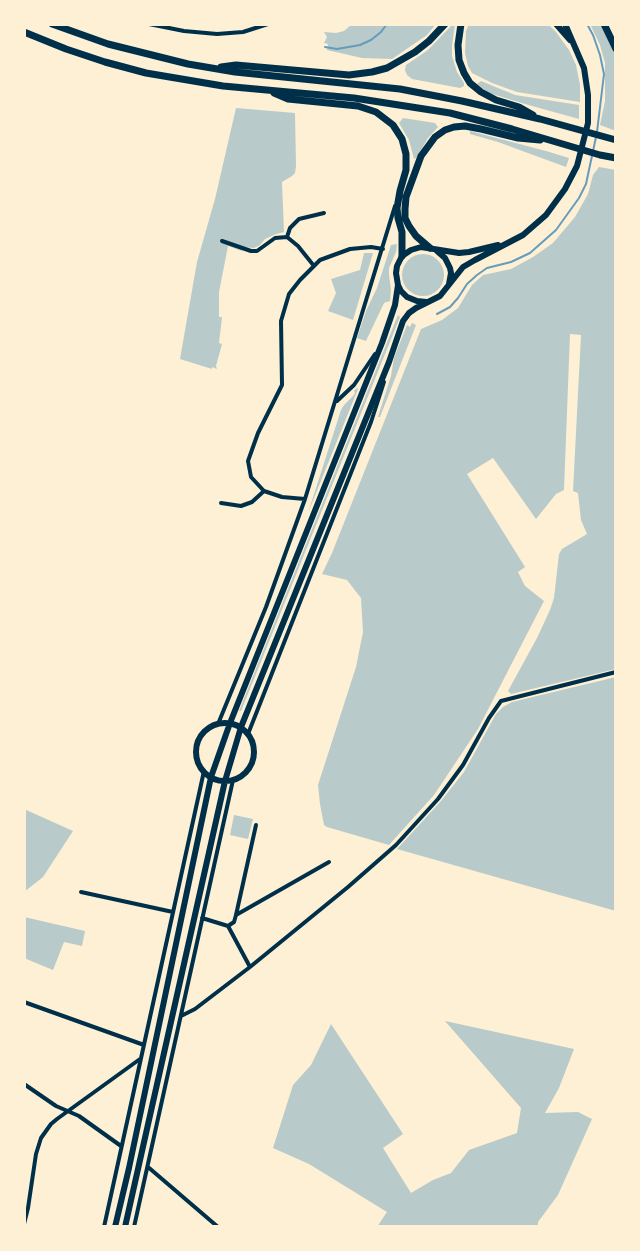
<!DOCTYPE html>
<style>
body{margin:0}
#map{position:relative;width:640px;height:1251px;overflow:hidden;background:#fdf0d5;font-family:"Fira Sans Condensed",sans-serif}
canvas{display:block}
.frame{position:absolute;inset:0;border:26px solid #fdf0d5;pointer-events:none}
</style>
<div id="map">
<canvas width="640" height="1251"></canvas>
<div class="frame"></div>
</div>
<script>
const context = document.querySelector('canvas').getContext('2d');
context.lineJoin = 'round';
function fillPath(path, color) {
  context.fillStyle = color;
  context.fill(path, 'evenodd');
}
function toPath(rows) {
  const path = new Path2D();
  for (const r of rows) {
    if (r.length === 3) {
      path.moveTo(r[0] + r[2], r[1]);
      path.arc(r[0], r[1], r[2], 0, 2 * Math.PI);
      continue;
    }
    path.moveTo(r[0], r[1]);
    for (let i = 2; i < r.length; i += 2) path.lineTo(r[i], r[i + 1]);
  }
  return path;
}
function strokePath(path, color, width, dash) {
  context.strokeStyle = color;
  context.lineWidth = width;
  context.lineCap = dash ? 'butt' : 'round';
  context.setLineDash(dash || []);
  context.stroke(path);
}
fillPath(toPath([
 [352,24,436,24,427,35,392,59,362,58,327,50,328,44,324,43,327,37,324,32,336,33,344,31],
 [453,24,455,24,452,46,452,56,457,72,464,83,464,86,460,88,412,79,407,75,405,70,406,65,428,50],
 [469,24,548,24,556,32,569,50,576,65,580,85,580,102,517,92,492,83,472,73,468,66,465,53,466,31],
 [590,24,600,24,606,32,616,56,616,131,600,125,605,101,605,63,600,45],
 [481,81,515,95,579,105,579,119,525,104,489,93,477,84],
 [236,108,295,113,296,166,295,173,292,176,282,182,284,232,276,234,265,239,260,245,254,248,243,247,242,251,228,246,219,292,219,317,222,317,219,343,222,344,216,366,217,369,212,367,212,369,180,359,197,262,215,199],
 [403,118,435,123,438,127,428,138,416,158,414,159,409,140,399,123],
 [470,131,546,151,569,158,566,167,498,142,470,134],
 [599,167,616,170,616,669,511,694,508,691,537,638,550,610,554,598,559,554,562,549,587,534,581,520,578,493,573,491,581,335,570,334,564,490,556,494,536,519,493,458,467,474,525,567,518,572,525,586,544,601,478,729,434,795,389,845,327,827,324,825,320,804,318,785,356,667,363,632,361,598,347,580,322,574,332,553,421,329,442,320,458,308,472,285,483,275,511,269,533,257,553,243,575,217,588,194,593,175],
 [397,244,396,252,389,268,389,275,391,290,390,301,384,303,366,341,357,338,366,311,377,288,391,245],
 [364,253,373,253,353,320,328,311,336,293,331,279,360,270],
 [423,275,21],
 [398,315,400,317,241,711,239,711],
 [412,323,416,325,380,417,378,417,391,376,394,358,407,325,410,327],
 [357,388,358,389,308,513,341,410,344,405,353,396,355,393,354,391],
 [616,677,616,911,397,849,441,801,464,772,496,714,503,707,512,702],
 [24,809,73,831,43,877,24,892],
 [234,815,253,819,248,839,230,835],
 [24,917,85,931,82,946,64,942,53,970,24,958],
 [445,1021,574,1049,559,1088,545,1113,578,1112,592,1119,558,1195,538,1222,538,1227,377,1227,387,1212,309,1164,273,1148,293,1085,311,1065,331,1024,403,1134,383,1148,411,1193,433,1180,451,1173,469,1150,517,1133,521,1108]
]), '#b9caca');
strokePath(toPath([
 [587,24,593,35,600,55,604,74,597,132],
 [325,47,337,49,360,45,371,40,381,32,387,24],
 [437,314,450,307,458,298,467,284,477,275,487,268,511,262,530,253,556,230,579,198,586,184,596,137]
]), '#669bbc', 2);
strokePath(toPath([
 [149,24,184,31,217,34,243,32,268,24],
 [287,237,298,246,314,266],
 [222,241,251,251,257,251,275,238,287,237,290,228,299,219,324,213],
 [337,401,354,385,375,354],
 [305,499,282,497,264,491,251,477,248,461,258,433,282,385,281,321,289,294,300,280,320,260,350,249,371,247,383,249],
 [221,503,241,506,252,502,264,491],
 [218,724,266,607,305,499,395,206],
 [248,734,371,422,384,382],
 [81,892,173,912],
 [236,915,329,862],
 [202,918,228,926,250,967],
 [228,926,234,922,236,915,256,825],
 [24,1002,144,1045],
 [181,1016,195,1009,250,967,348,887,396,845,438,799,463,765,489,718,501,701,616,672],
 [24,1084,56,1106,79,1116,121,1146],
 [148,1167,218,1227],
 [24,1224,28,1208,36,1154,41,1138,51,1124,57,1119,140,1059],
 [104,1227,204,771],
 [134,1227,233,780]
]), '#003049', 4);
strokePath(toPath([
 [556,24,570,40],
 [437,251,445,258,450,268,451,273,449,284],
 [398,285,401,291,407,297,417,301,426,302],
 [225,752,29],
 [115,1227,129,1168,211,777,230,723,382,343,395,305,398,285,396,273,397,266,402,256,411,250,421,247,459,253,469,252,498,245],
 [125,1227,225,781,241,727,389,362,403,321,409,313,416,308,440,296,463,267,475,260,523,235,546,215,565,189,577,166,588,123,588,95,584,68,565,24]
]), '#003049', 6);
strokePath(toPath([
 [52,24,108,44,188,64,235,72,400,89,462,101,540,119,616,140],
 [461,24,458,45,459,60,464,73,470,83,481,92,496,100,519,107,533,115],
 [604,24,616,49],
 [24,32,66,49,105,62,146,73,223,86,354,98,450,113,512,129,600,155,616,158],
 [221,67,236,65,349,75,372,72,387,68,415,52,429,41,445,24],
 [274,93,288,99,358,106,376,112,393,125,402,139,406,154,406,170,400,191,397,208,398,218,402,232,402,256],
 [430,248,416,236,409,226,405,218,405,209,406,197,421,156,435,137,445,130,454,127,465,126,481,129,518,138,540,140]
]), '#003049', 7);
</script>
